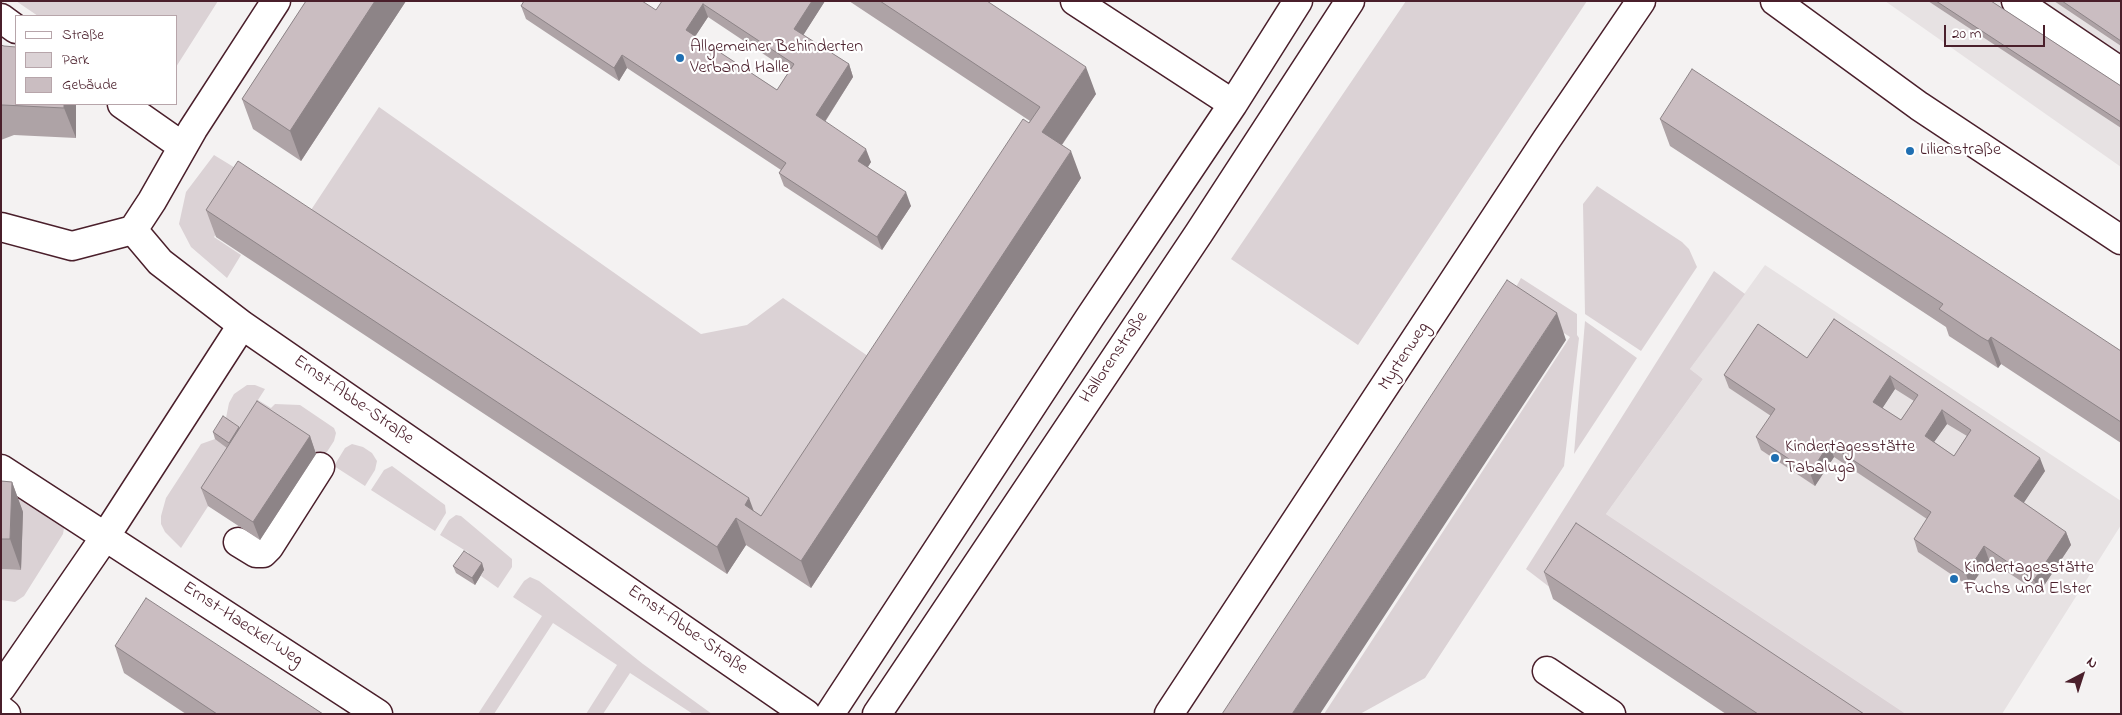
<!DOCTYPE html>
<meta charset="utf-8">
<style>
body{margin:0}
#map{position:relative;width:2122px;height:715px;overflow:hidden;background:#f4f2f2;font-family:"Indie Flower",sans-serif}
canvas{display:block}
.frame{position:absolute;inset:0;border:2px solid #4a1f2b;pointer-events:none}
.legend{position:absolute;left:15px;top:15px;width:162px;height:90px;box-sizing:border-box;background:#fff;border:1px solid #b7a5aa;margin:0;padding:6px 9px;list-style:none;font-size:15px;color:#4a1f2b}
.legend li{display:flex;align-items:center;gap:10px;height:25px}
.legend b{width:25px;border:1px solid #b7a5aa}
.north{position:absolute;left:2057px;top:650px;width:50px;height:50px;-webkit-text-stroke:4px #fff;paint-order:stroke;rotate:40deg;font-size:14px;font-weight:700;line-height:20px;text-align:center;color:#4a1f2b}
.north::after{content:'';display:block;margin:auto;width:18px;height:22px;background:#4a1f2b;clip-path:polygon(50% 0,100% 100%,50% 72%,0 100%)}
.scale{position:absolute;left:1944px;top:25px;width:101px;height:22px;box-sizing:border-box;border:2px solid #4a1f2b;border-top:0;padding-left:6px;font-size:15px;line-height:18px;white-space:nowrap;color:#4a1f2b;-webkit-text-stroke:4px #fff;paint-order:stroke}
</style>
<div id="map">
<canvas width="2122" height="715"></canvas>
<div class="frame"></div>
<ul class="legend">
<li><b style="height:6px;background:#fff"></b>Straße</li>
<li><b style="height:14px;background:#dbd2d5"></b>Park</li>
<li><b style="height:14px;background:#cabdc1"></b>Gebäude</li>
</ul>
<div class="north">N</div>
<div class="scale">20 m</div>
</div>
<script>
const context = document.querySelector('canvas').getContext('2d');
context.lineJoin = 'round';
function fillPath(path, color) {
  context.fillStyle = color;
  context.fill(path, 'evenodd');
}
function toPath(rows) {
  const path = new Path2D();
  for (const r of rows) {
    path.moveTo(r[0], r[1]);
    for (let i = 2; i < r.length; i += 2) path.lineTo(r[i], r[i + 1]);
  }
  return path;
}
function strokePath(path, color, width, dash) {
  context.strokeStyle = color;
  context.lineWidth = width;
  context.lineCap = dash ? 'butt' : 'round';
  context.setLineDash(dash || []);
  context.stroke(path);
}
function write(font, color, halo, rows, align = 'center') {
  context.font = font + ' "Indie Flower",sans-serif';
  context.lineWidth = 4.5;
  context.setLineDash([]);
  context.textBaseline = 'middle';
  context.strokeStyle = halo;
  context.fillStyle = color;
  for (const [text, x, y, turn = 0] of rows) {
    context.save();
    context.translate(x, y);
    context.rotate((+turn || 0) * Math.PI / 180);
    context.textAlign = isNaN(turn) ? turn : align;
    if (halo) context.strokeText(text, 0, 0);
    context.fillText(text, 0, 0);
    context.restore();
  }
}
fillPath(toPath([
 [1885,1,2121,1,2121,167],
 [1765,265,2121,501,2121,525,2002,714,1906,714,1606,514,1703,379,1690,369]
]), '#e7e2e3');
fillPath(toPath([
 [16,1,218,1,176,67,176,16,38,16],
 [1406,1,1587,1,1358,345,1231,259],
 [379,107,701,334,747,325,783,298,884,367,775,534,247,187,214,237,241,255,227,278,191,247,179,224,186,192,214,155,309,213],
 [1597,186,1682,242,1689,249,1697,267,1641,351,1585,314,1583,204],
 [1714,271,1745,294,1690,369,1703,379,1606,514,1906,714,1839,714,1556,592,1526,569],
 [1521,278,1577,314,1577,335,1579,338,1564,466,1425,678,1360,714,1324,714,1570,337,1510,298],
 [1585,321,1637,358,1574,454],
 [247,385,255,385,265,389,258,400,271,408,275,404,300,405,334,428,336,433,334,441,323,458,264,420,181,548,165,532,161,524,161,516,166,498,201,444,215,439,225,423,229,403,234,394],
 [352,444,363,447,372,453,377,461,375,470,365,486,334,466,345,448],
 [392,466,445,505,446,513,435,531,371,490,384,470],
 [1,481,62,524,64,528,63,534,24,596,15,602,1,600,1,569,21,570],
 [456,515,461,516,512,559,512,567,498,588,481,576,484,570,466,558,469,553,440,535,449,520],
 [530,577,539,581,643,664,712,714,693,714,630,673,603,714,586,714,617,665,553,623,494,714,478,714,542,616,513,597,524,581]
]), '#dbd2d5');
const minor = toPath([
 [1075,1,1233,104],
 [1775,1,1919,106,2121,240],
 [2016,1,2121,72],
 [1,18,16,29],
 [122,104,182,146],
 [1,227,72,246,133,230],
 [133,230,160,262,242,325,806,714],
 [133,230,152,201,193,129,276,1],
 [1,469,378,714],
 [238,542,256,553,263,553,269,547,320,467],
 [1547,671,1611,714],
 [1,688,105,537,242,325],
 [1,710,6,714],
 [830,714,1090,317,1233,104,1298,1],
 [877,714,1199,233,1350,1],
 [1169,714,1547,139,1641,1]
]);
strokePath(minor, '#4a1f2b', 31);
strokePath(minor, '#fff', 28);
fillPath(toPath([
 [306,1,406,1,301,161,253,129,242,99],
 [662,1,825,1,803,35,849,64,853,77,825,122,871,162,868,167,911,206,882,250,784,186,779,173,781,170,627,68,619,81,526,19,521,6,656,10],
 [708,17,789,71,777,90,695,36],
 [849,1,987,1,1096,94,1062,145,1081,178,811,588,746,545,727,574,216,237,206,210,753,511,761,516,1030,121],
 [1928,1,1991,1,2121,86,2121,128],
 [2054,1,2121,1,2121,46],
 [1,45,16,104,76,104,76,138,14,135,1,140],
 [1660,119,2121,351,2121,443,2001,364,1998,368,1949,336,1946,327,1670,146],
 [1834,319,2045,471,2023,503,2066,532,2071,545,2039,593,1989,560,1970,587,1918,552,1914,539,1927,519,1834,457,1815,486,1761,450,1756,437,1771,416,1729,388,1724,375,1807,358],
 [1895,389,1914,401,1901,420,1882,408],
 [1947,424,1967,436,1954,456,1934,442],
 [239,427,240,428,310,436,316,454,260,540,208,506,201,488,227,448,215,439,213,432],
 [1,481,12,482,23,512,21,570,1,569],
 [482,563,484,570,475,585,456,573,453,566],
 [1544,572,1864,714,1726,714,1553,599],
 [115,646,323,714,186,714,124,673]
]), '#aea3a6');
fillPath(toPath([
 [375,1,406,1,301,161,290,131],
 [812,1,825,1,799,42,794,29],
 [703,4,708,17,691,43,686,30],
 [622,55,627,68,619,81,614,68],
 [849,64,853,77,820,129,816,115],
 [1086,67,1096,94,1052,159,1042,132],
 [64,104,76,104,76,138,64,108],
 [866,149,871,162,863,174,858,161],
 [1071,151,1081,178,811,588,801,561],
 [906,192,911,206,882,250,877,237],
 [1557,313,1566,340,1320,714,1292,714],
 [1991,337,2001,364,1998,368,1988,341],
 [1890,376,1895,389,1878,415,1873,402],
 [1942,410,1947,424,1929,449,1925,436],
 [239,427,242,434,231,450,229,443],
 [310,436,316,454,260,540,253,522],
 [1829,444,1834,457,1815,486,1810,473],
 [2040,458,2045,471,2019,510,2014,496],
 [12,482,23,512,21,570,10,539],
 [749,498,759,525,745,505],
 [736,518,746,545,727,574,717,547],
 [2066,532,2071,545,2039,593,2034,580],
 [1984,546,1989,560,1970,587,1966,574],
 [482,563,484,570,475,585,472,578]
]), '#8d8487');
const building = toPath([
 [306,1,375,1,290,131,242,99,306,1],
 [524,1,642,1,656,10,662,1,812,1,794,29,849,64,816,115,866,149,858,161,906,192,877,237,779,173,786,163,622,55,614,68,521,6,524,1],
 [703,4,794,64,777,90,686,30,703,4],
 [880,1,987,1,1086,67,1042,132,1071,151,801,561,736,518,717,547,206,210,238,161,749,498,745,505,761,516,1023,119,1029,123,1040,107,880,1],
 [1936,1,1991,1,2121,86,2121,122,1936,1],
 [2062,1,2121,1,2121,41,2062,1],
 [1,45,4,46,16,47,16,104,64,104,64,108,3,105,1,105,1,45],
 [1692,69,2121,351,2121,422,1991,337,1988,341,1981,337,1939,309,1943,304,1660,119,1692,69],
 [1507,280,1557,313,1292,714,1222,714,1507,280],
 [1834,319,2040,458,2014,496,2066,532,2034,580,1984,546,1966,574,1914,539,1931,512,1829,444,1810,473,1756,437,1775,409,1724,375,1758,324,1807,358,1834,319],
 [1890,376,1918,395,1901,420,1873,402,1890,376],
 [1942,410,1971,430,1954,456,1925,436,1942,410],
 [257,401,310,436,253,522,201,488,257,401],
 [223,416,239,427,229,443,213,432,223,416],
 [1,481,12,482,10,539,1,539,1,481],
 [1576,523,1864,714,1758,714,1544,572,1576,523],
 [464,551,482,563,472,578,453,566,464,551],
 [146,598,323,714,217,714,115,646,146,598]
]);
fillPath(building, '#cabdc1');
strokePath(building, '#8d8487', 1);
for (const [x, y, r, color] of [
 [680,58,5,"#1f6fb2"],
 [1910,151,5,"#1f6fb2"],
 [1775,458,5,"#1f6fb2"],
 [1954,579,5,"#1f6fb2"]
]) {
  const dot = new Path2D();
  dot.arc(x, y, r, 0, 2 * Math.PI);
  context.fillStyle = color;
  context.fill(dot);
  strokePath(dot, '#fff', 2);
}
write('18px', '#4a1f2b', '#fff', [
 ["Allgemeiner Behinderten",690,48],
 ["Verband Halle",690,69],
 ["Lilienstraße",1920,151],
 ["Kindertagesstätte",1785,448],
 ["Tabaluga",1785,469],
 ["Kindertagesstätte",1964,569],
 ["Fuchs und Elster",1964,590]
], 'left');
write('18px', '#4a1f2b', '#fff', [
 ["Myrtenweg",1405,357,-57],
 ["Hallorenstraße",1115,358,-56],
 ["Ernst-Abbe-Straße",353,401,35],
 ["Ernst-Haeckel-Weg",242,625,33],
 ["Ernst-Abbe-Straße",687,631,35]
]);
</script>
